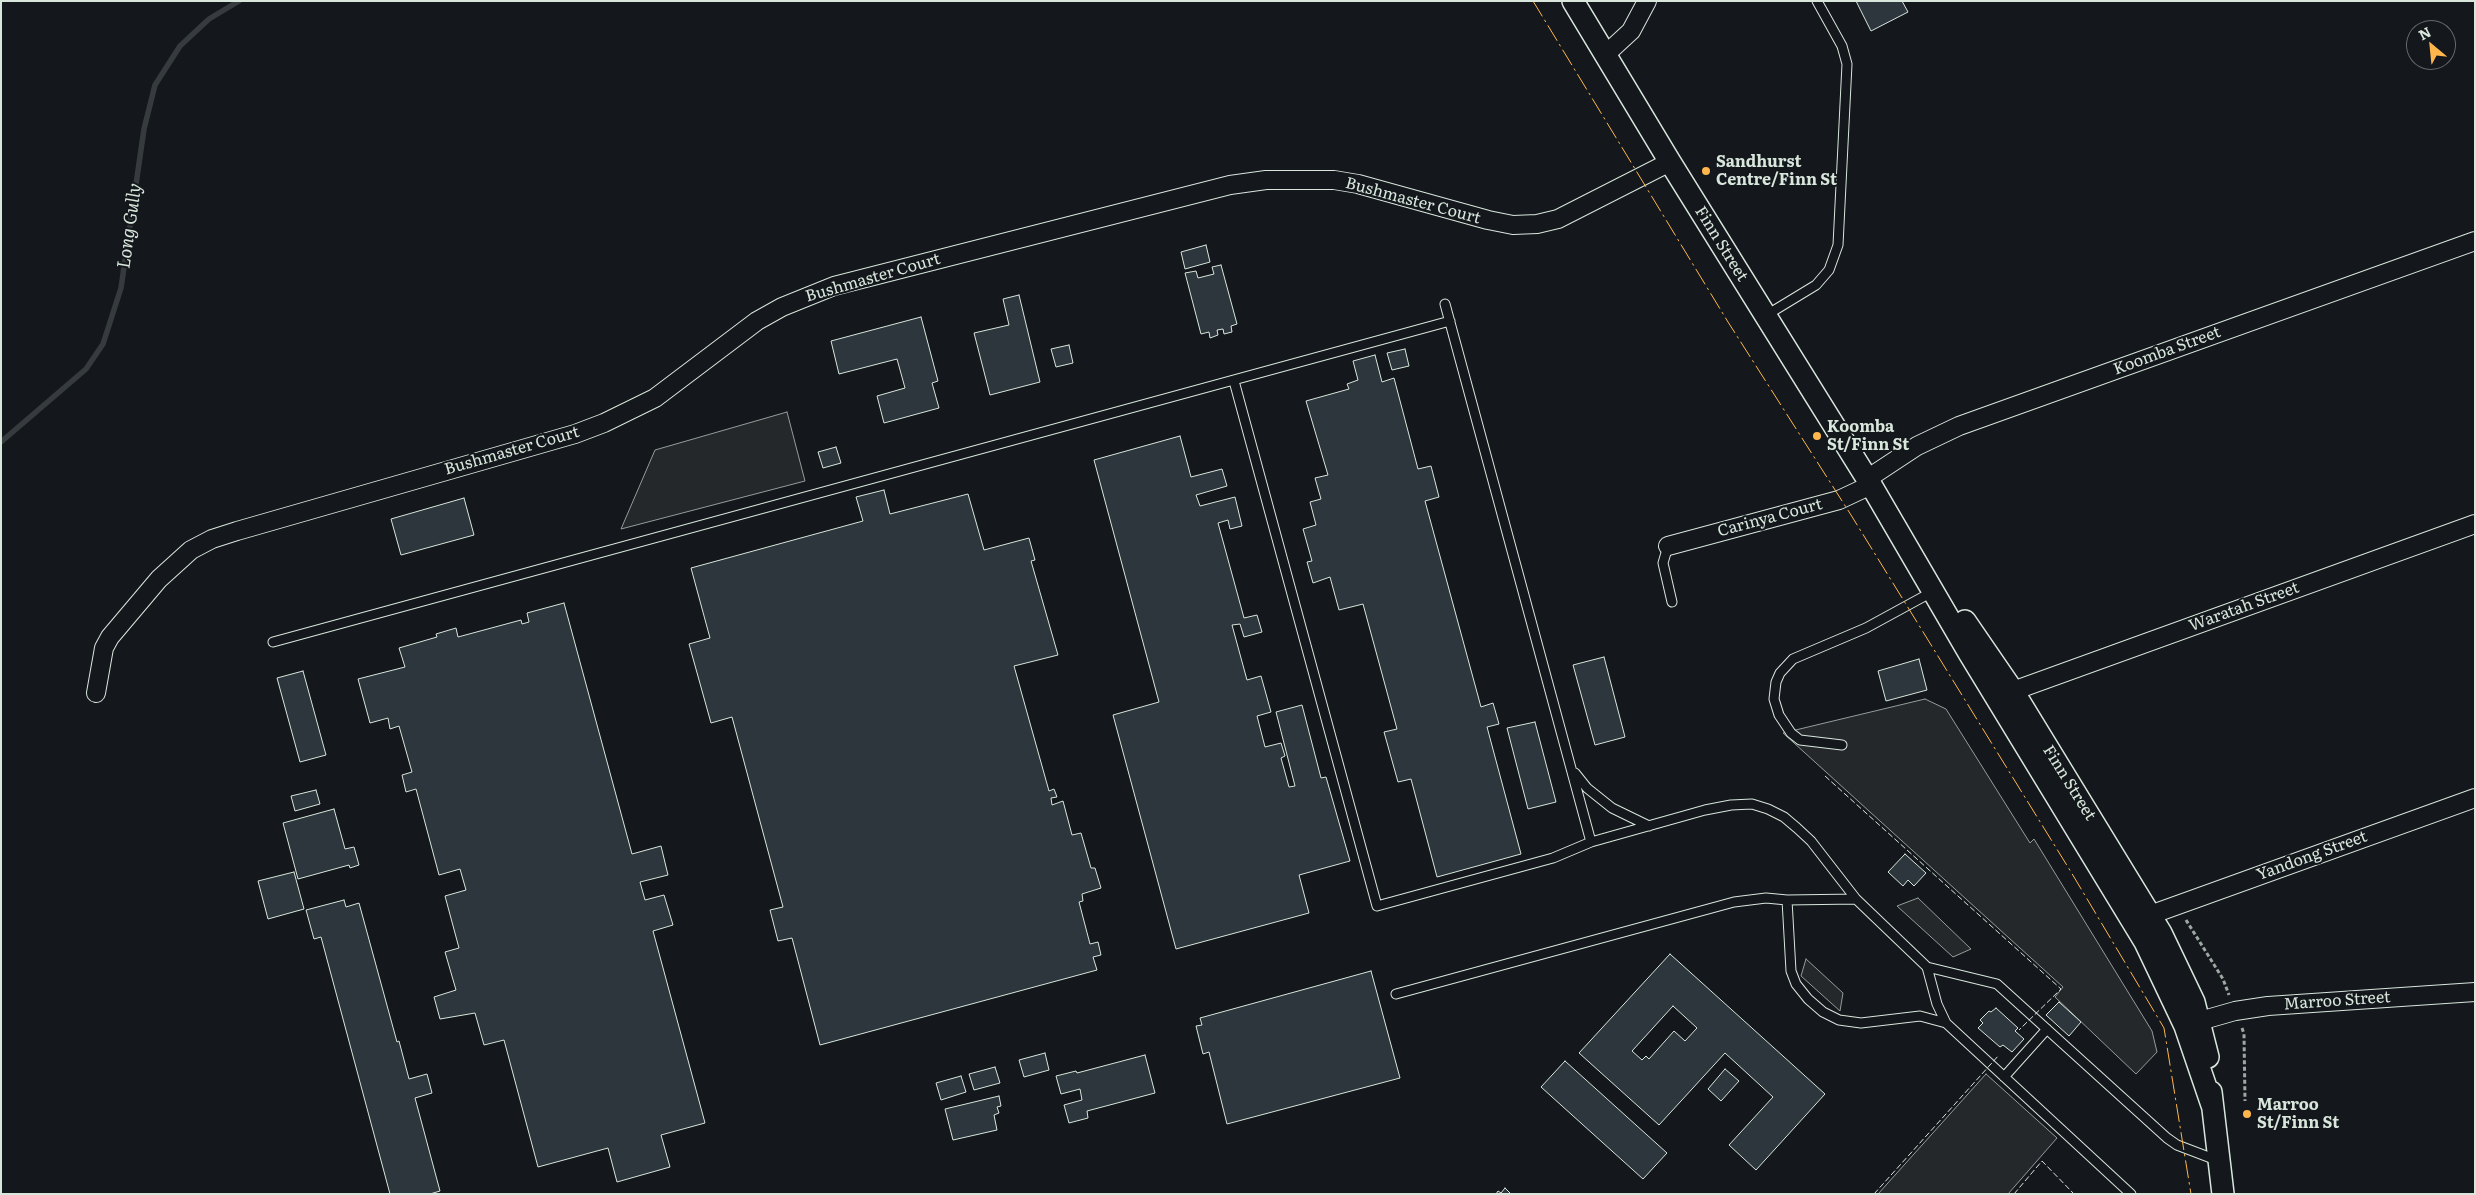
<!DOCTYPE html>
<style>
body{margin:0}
#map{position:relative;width:2476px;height:1195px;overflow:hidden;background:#14181c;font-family:Literata,serif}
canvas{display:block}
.frame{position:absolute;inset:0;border:2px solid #d8e6dc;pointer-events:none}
.north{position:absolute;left:2406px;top:20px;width:50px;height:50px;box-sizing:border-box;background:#14181c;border:1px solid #626a69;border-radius:50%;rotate:332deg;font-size:14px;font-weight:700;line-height:20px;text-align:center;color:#d8e6dc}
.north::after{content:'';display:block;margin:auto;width:18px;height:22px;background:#ffb74d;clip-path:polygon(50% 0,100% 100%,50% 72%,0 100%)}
</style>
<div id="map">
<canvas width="2476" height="1195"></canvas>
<div class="frame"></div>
<div class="north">N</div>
</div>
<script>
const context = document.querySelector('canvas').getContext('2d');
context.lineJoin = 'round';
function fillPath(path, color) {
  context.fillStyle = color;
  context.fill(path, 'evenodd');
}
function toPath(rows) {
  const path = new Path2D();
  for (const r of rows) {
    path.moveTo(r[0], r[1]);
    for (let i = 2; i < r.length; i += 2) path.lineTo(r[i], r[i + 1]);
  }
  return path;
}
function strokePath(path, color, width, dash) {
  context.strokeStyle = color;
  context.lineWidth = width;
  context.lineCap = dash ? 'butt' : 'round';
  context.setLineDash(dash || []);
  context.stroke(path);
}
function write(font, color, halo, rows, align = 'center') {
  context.font = font + ' Literata,serif';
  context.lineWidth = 4;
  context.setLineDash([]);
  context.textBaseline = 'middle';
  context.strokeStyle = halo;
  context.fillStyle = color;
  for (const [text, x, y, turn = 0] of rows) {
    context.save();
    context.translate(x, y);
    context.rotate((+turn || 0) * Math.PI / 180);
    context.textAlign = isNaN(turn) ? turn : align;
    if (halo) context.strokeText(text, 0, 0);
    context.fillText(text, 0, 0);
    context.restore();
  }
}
const parking = toPath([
 [787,412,805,481,621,529,655,450,787,412],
 [1925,699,1946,709,2030,843,2034,839,2152,1031,2157,1052,2136,1074,2055,997,2063,987,1783,733,1925,699],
 [1918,898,1971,949,1953,957,1897,906,1918,898],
 [1806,959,1843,993,1840,1011,1801,976,1806,959],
 [1986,1074,2057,1138,2008,1194,1878,1194,1986,1074]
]);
fillPath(parking, '#24282b');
strokePath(parking, '#939e99', 1);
strokePath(toPath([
 [1,442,86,369,103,344,121,288,144,129,155,85,180,46,209,19,239,1]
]), '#363b3e', 5.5);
const building = toPath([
 [1856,1,1902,1,1908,12,1871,31,1856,1],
 [1206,245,1210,262,1185,269,1181,252,1206,245],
 [1221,265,1237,324,1231,326,1232,332,1224,334,1223,329,1217,330,1218,335,1210,338,1209,332,1201,334,1185,273,1196,271,1198,278,1214,274,1212,267,1221,265],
 [1019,295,1040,382,990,395,974,333,1009,325,1003,299,1019,295],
 [921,317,938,381,932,383,939,408,884,423,877,396,905,388,897,359,839,374,831,341,921,317],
 [1069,345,1073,363,1056,367,1051,349,1069,345],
 [1405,349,1409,366,1392,370,1387,353,1405,349],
 [1375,355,1382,382,1394,378,1418,469,1431,466,1439,497,1425,501,1481,707,1493,703,1499,724,1487,727,1521,854,1437,877,1411,779,1398,782,1384,732,1397,729,1363,604,1339,610,1330,577,1313,583,1307,562,1312,561,1303,529,1316,525,1310,502,1321,499,1315,478,1328,475,1306,401,1349,389,1347,384,1358,380,1353,361,1375,355],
 [1180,436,1191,477,1222,469,1227,486,1196,495,1200,506,1235,497,1242,526,1230,529,1228,520,1218,523,1244,618,1257,615,1262,632,1244,637,1240,624,1232,625,1247,680,1261,676,1271,712,1257,716,1265,747,1281,743,1285,756,1281,758,1289,787,1295,786,1276,712,1302,705,1321,778,1326,777,1350,861,1299,875,1309,913,1176,949,1113,715,1159,702,1094,460,1180,436],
 [836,447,841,463,823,468,818,452,836,447],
 [884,490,890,514,968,494,984,550,1029,538,1035,560,1031,561,1058,655,1014,666,1049,791,1054,789,1057,797,1051,798,1052,805,1063,801,1072,835,1081,833,1091,868,1095,868,1101,888,1082,894,1083,901,1079,902,1090,944,1098,942,1101,955,1093,957,1097,970,820,1045,792,938,778,941,770,910,783,907,732,717,711,723,689,644,710,638,691,568,863,521,856,497,884,490],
 [464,498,474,535,401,555,391,519,464,498],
 [564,603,632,854,661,846,668,875,640,882,645,900,664,895,673,925,653,931,705,1123,661,1135,670,1167,617,1182,608,1148,538,1167,504,1040,484,1045,475,1013,440,1019,434,997,456,990,445,952,459,948,445,896,466,890,460,869,439,875,416,789,406,792,402,775,412,772,399,726,390,729,388,718,370,723,358,679,405,667,399,648,437,637,436,634,456,628,458,637,521,620,522,624,529,622,527,613,564,603],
 [1604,657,1625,737,1595,745,1573,665,1604,657],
 [1919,659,1927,690,1886,701,1878,671,1919,659],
 [303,671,326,755,300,762,277,678,303,671],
 [1535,722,1556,802,1528,809,1507,728,1535,722],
 [316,790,320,804,295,811,291,796,316,790],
 [334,809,345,849,354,847,359,865,350,868,349,865,298,879,283,823,334,809],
 [1905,854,1926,873,1914,886,1908,880,1903,886,1888,872,1905,854],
 [294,872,304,909,268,919,258,881,294,872],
 [344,900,346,907,359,903,397,1042,399,1041,409,1079,427,1074,432,1093,415,1098,440,1191,430,1194,390,1194,321,937,314,939,306,910,344,900],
 [1670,954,1825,1094,1756,1170,1729,1145,1773,1097,1725,1053,1659,1125,1579,1053,1670,954],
 [1673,1006,1697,1028,1685,1041,1674,1031,1649,1059,1646,1056,1642,1060,1632,1051,1673,1006],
 [1371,971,1400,1078,1227,1124,1209,1052,1203,1054,1196,1026,1202,1025,1200,1018,1371,971],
 [2059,1002,2081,1022,2069,1036,2046,1015,2059,1002],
 [1996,1008,2018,1028,2015,1031,2024,1039,2012,1052,2003,1045,2000,1047,1978,1028,1983,1023,1980,1020,1989,1011,1991,1012,1996,1008],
 [1045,1053,1049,1070,1024,1077,1019,1060,1045,1053],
 [1145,1055,1155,1093,1087,1111,1088,1118,1069,1123,1064,1105,1082,1100,1080,1089,1061,1094,1056,1076,1076,1071,1077,1073,1145,1055],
 [1565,1061,1667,1153,1643,1179,1541,1087,1565,1061],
 [995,1067,1000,1083,974,1090,969,1074,995,1067],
 [1725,1069,1739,1081,1721,1101,1708,1089,1725,1069],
 [961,1076,966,1092,941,1100,936,1083,961,1076],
 [999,1096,1001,1106,997,1107,999,1113,994,1115,997,1130,953,1140,945,1109,999,1096],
 [1505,1188,1511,1194,1496,1194,1498,1191,1501,1193,1505,1188]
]);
fillPath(building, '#2c363c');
strokePath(building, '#d8e6dc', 1);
const service = toPath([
 [1445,304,1591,842],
 [1765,316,1816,285,1829,270,1838,245,1847,64,1842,46,1817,1],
 [1234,381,1377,906,1553,858,1591,842,1705,810,1731,805,1752,804,1768,809,1784,817,1797,828,1811,841,1856,899,1927,967,1937,1004,1946,1023,2131,1194],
 [1668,546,1663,563,1672,602],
 [273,642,1450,321],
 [1842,745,1800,740,1791,733,1779,715,1774,699,1776,682,1780,673,1793,659,1866,628,1932,592],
 [1575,773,1587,788,1612,808,1649,826],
 [1787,900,1856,899],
 [1927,967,1997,984,2167,1138,2177,1145,2219,1161],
 [1396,994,1734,902,1766,898,1787,900,1791,971,1796,984,1808,999,1823,1012,1839,1020,1861,1023,1920,1016,1946,1023],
 [2004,1077,2047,1029]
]);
const minor = toPath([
 [1605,55,1631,31,1647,1],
 [1867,479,1917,446,1959,426,2475,241],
 [1668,546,1839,500,1871,485],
 [2013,691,2475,524],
 [96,693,104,648,110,637,159,579,191,550,212,539,237,531,575,434,604,423,655,398,757,321,782,307,834,286,1230,185,1266,180,1334,180,1358,184,1488,220,1513,225,1537,224,1558,219,1670,162],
 [2150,915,2475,798],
 [2200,1021,2235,1011,2268,1006,2475,992]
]);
const tertiary = toPath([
 [1573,1,1670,162,1871,485,1969,653,2145,942,2185,1026,2212,1105],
 [1965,621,2013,691,2161,933,2194,1002,2208,1057],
 [2211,1092,2223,1194]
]);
strokePath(service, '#d8e6dc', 11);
strokePath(minor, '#d8e6dc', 20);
strokePath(tertiary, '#d8e6dc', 24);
strokePath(toPath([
 [2186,920,2223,979,2229,995],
 [2242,1028,2244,1034,2245,1101]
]), '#9da8a2', 3, [4, 2.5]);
strokePath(service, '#14181c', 9);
strokePath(minor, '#14181c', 18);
strokePath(tertiary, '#14181c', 21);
strokePath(toPath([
 [1825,776,2061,989,2019,1030],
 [1874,1194,1999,1055],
 [2014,1194,2042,1161,2074,1194]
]), '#d8e6dc', 1, [6, 2.5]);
strokePath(toPath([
 [1533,1,1728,322,1851,515,2071,872,2164,1028,2191,1194]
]), '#ffb74d', 1, [18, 4, 2.5, 4]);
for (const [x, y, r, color] of [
 [1706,171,5,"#ffb74d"],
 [1817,436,5,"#ffb74d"],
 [2247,1114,5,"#ffb74d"]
]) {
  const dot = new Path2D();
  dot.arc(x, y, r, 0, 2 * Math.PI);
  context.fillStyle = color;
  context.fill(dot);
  strokePath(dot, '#14181c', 2);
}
write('bold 16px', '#d8e6dc', '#14181c', [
 ["Sandhurst",1716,162],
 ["Centre/Finn St",1716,180],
 ["Koomba",1827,427],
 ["St/Finn St",1827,445],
 ["Marroo",2257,1105],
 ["St/Finn St",2257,1123]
], 'left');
write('16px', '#d8e6dc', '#14181c', [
 ["Bushmaster Court",1413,201,15],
 ["Finn Street",1721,244,58],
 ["Bushmaster Court",873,278,-16],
 ["Koomba Street",2167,351,-20],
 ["Bushmaster Court",512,451,-16],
 ["Carinya Court",1770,518,-15],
 ["Waratah Street",2244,607,-20],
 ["Finn Street",2069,783,58],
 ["Yandong Street",2312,856,-20],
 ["Marroo Street",2337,1001,-4]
]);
write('italic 18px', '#d8e6dc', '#14181c', [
 ["Long Gully",130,226,-82]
]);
</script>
